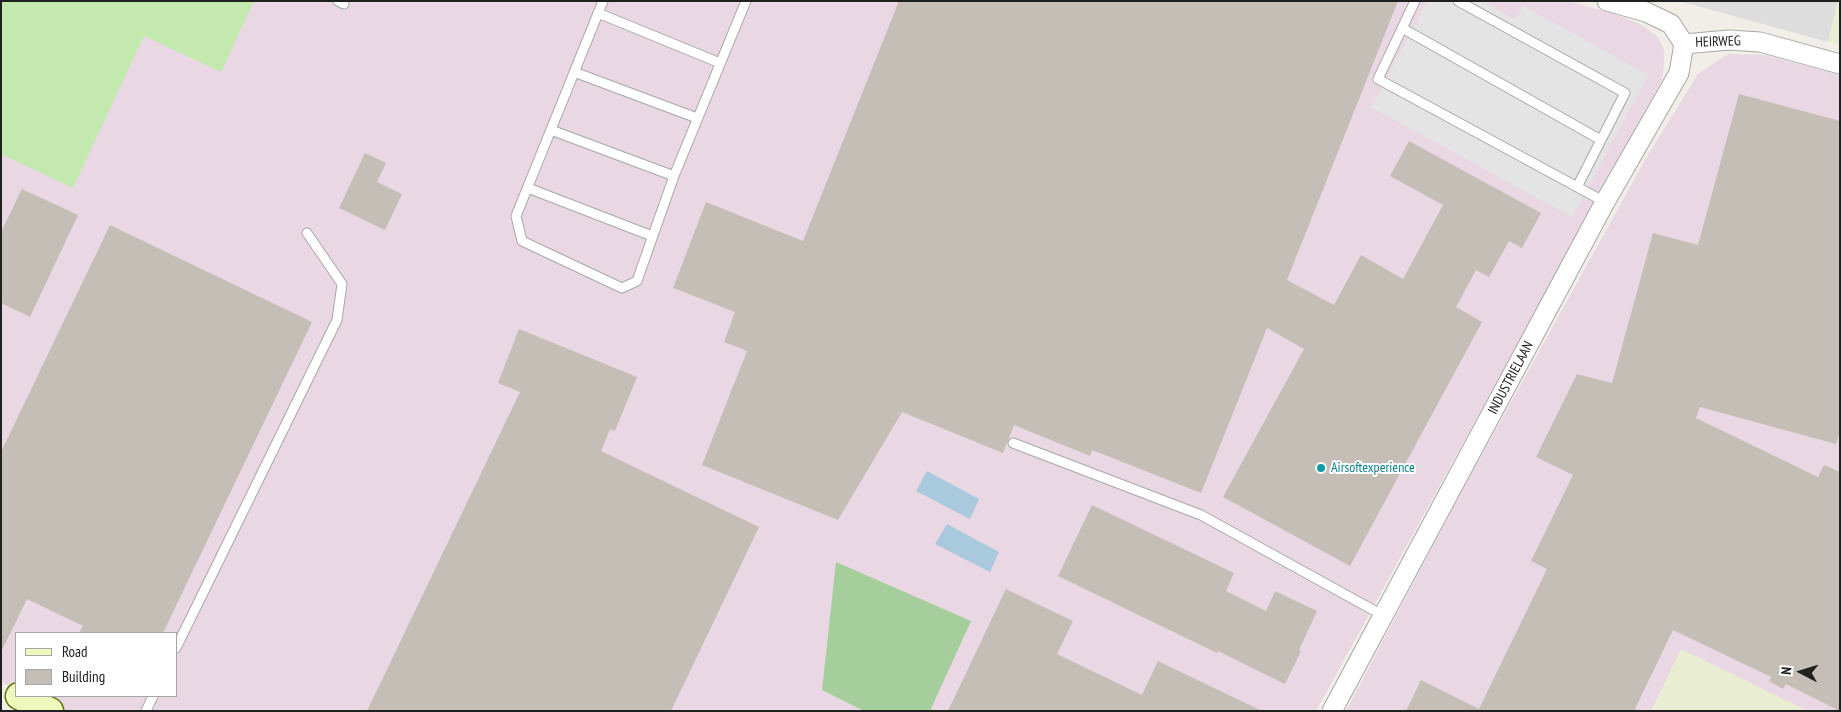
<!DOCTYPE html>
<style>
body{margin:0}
#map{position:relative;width:1841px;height:712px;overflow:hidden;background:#f0eee6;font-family:"PT Sans Narrow",sans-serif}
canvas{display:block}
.frame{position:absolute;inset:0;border:2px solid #202020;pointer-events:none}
.legend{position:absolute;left:15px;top:632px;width:162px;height:65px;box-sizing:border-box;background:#fff;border:1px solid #a6a6a6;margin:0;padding:6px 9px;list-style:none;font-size:15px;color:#202020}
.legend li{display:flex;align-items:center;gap:10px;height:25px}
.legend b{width:25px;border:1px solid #a6a6a6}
.north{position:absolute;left:1776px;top:647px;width:50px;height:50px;-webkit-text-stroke:4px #fff;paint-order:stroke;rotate:275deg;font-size:14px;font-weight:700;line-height:20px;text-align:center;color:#202020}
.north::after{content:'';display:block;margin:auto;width:18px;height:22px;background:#202020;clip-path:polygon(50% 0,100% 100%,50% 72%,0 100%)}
</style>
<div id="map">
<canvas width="1841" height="712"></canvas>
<div class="frame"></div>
<ul class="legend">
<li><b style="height:6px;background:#eef8bc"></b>Road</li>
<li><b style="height:14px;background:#c5beb6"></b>Building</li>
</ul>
<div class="north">N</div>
</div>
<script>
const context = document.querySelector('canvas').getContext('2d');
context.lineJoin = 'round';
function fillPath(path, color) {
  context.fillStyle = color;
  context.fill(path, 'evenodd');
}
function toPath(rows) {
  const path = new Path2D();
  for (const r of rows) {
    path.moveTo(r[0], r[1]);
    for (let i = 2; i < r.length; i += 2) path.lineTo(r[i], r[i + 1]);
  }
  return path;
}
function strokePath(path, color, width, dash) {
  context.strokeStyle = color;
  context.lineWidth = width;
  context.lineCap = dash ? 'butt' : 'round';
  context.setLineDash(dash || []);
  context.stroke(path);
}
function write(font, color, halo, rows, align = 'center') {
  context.font = font + ' "PT Sans Narrow",sans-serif';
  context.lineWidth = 4;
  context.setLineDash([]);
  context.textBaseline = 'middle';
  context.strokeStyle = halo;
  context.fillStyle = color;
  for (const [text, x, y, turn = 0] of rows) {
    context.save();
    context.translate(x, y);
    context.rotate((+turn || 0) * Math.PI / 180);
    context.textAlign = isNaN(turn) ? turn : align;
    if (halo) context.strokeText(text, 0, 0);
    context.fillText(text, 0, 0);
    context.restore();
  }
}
fillPath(toPath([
 [1679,1,1838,1,1828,42]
]), '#dedddd');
fillPath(toPath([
 [1,1,1568,1,1612,13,1640,24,1658,37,1664,50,1664,64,1662,80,1316,711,61,711,30,696,176,696,176,633,16,633,16,689,1,682],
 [1728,54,1765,55,1840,75,1840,711,1346,711,1464,487,1649,153,1698,74]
]), '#e9d8e4');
fillPath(toPath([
 [1838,1,1840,1,1840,45,1828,42],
 [1681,649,1808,711,1651,711]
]), '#e9eed2');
fillPath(toPath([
 [1,1,254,1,221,72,144,36,73,188,1,154]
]), '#c4e9ae');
fillPath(toPath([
 [836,562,971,621,930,711,864,711,822,690]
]), '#a5ce9c');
fillPath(toPath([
 [1428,1,1484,1,1515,20,1523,6,1648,75,1572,217,1371,107]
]), '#e4e4e4');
fillPath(toPath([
 [927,471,979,499,970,519,916,491],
 [947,524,999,552,990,572,935,544]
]), '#a8cadc');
fillPath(toPath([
 [899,1,1398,1,1287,280,1334,305,1361,255,1403,279,1443,205,1390,176,1409,141,1541,213,1522,248,1509,241,1489,277,1476,270,1456,307,1482,322,1350,566,1223,497,1304,349,1267,328,1201,493,1092,450,1090,456,1014,425,1003,453,902,412,838,520,702,465,747,351,724,342,735,312,673,288,706,202,803,241],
 [1739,94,1840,121,1840,431,1836,444,1700,407,1696,418,1818,477,1824,465,1840,472,1840,711,1786,684,1783,689,1769,681,1771,677,1673,630,1634,711,1406,711,1421,680,1479,709,1547,569,1531,561,1573,475,1536,457,1577,374,1612,383,1653,233,1698,245],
 [365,153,386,163,377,182,402,194,385,230,339,208],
 [22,189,78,215,30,317,1,303,1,232],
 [110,225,312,322,163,633,79,633,83,626,27,599,1,652,1,452],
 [519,329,637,377,615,431,610,429,601,451,759,527,671,711,367,711,520,392,498,383],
 [1092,505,1234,573,1226,591,1266,611,1275,591,1317,611,1299,650,1301,651,1285,684,1218,651,1217,653,1058,576],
 [1006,589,1073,621,1057,654,1142,695,1158,661,1262,711,948,711]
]), '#c5beb6');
const lane = toPath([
 [338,1,344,4],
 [603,1,516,216,522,241,622,288,637,281,674,176,746,1],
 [1415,1,1378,79,1605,202],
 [1458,1,1625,93,1577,187],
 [598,13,720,63],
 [1402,28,1601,140],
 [574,72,697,118],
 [551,130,674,176],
 [528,188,652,236],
 [1013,443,1201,515,1384,616],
 [176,648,337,320,342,284,307,233],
 [146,711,153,696]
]);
const street = toPath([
 [1607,1,1646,12,1671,24,1684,44],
 [1684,44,1729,40,1760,42,1840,64],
 [1332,711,1605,202,1679,73,1684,44]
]);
const secondary = toPath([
 [19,696,50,711]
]);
strokePath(lane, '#a7a7a7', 11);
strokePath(street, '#a7a7a7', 21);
strokePath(secondary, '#5d7608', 29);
strokePath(lane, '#fff', 9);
strokePath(street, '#fff', 19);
strokePath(secondary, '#eef8bc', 26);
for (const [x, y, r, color] of [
 [1321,468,5,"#0f9aa8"]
]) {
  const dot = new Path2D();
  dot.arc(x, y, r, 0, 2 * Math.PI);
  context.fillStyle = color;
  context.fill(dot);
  strokePath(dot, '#fff', 2);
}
write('14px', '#202020', '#fff', [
 ["HEIRWEG",1718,42,-2],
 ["INDUSTRIELAAN",1511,378,-62]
]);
write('14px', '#0d838f', '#fff', [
 ["Airsoftexperience",1331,468]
], 'left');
</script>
